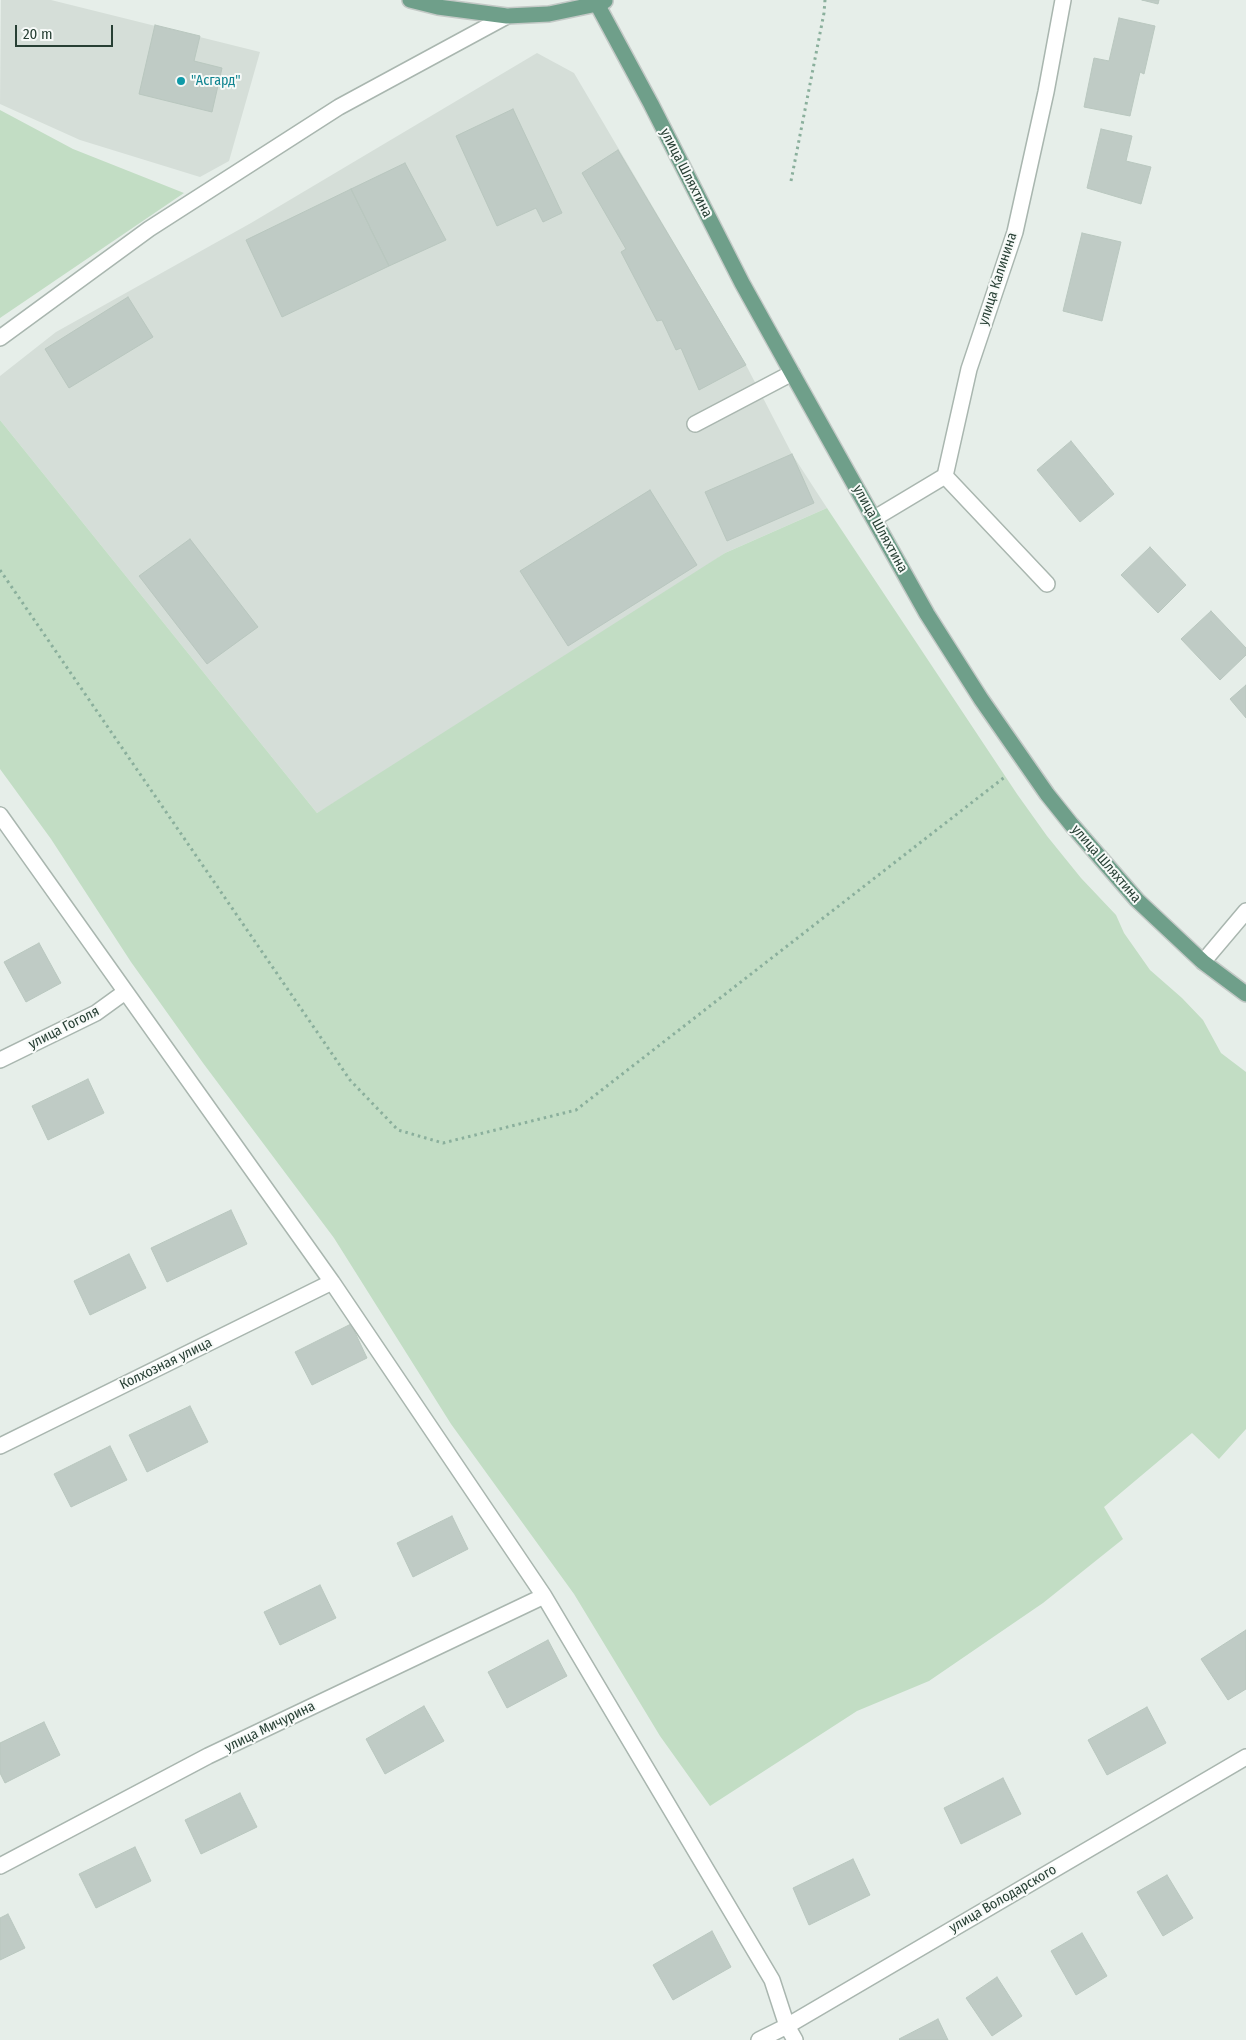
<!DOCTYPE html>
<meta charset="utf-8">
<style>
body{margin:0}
#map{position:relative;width:1246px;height:2040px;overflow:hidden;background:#e6eee9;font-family:"Fira Sans Condensed",sans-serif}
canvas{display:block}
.scale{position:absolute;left:15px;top:25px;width:98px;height:22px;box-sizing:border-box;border:2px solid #273f34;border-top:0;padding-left:6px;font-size:15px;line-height:18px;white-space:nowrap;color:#273f34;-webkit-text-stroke:4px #f7faf8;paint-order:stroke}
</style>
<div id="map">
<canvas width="1246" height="2040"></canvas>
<div class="scale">20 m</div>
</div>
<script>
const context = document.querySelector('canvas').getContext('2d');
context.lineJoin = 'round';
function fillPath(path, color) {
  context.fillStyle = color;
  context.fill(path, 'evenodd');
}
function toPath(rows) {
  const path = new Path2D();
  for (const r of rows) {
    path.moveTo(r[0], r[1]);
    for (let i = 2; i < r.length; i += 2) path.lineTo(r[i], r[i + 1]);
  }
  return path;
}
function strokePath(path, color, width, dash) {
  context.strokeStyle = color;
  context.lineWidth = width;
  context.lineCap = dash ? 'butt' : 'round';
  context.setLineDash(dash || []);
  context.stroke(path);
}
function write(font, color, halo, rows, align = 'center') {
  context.font = font + ' "Fira Sans Condensed",sans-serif';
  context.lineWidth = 4;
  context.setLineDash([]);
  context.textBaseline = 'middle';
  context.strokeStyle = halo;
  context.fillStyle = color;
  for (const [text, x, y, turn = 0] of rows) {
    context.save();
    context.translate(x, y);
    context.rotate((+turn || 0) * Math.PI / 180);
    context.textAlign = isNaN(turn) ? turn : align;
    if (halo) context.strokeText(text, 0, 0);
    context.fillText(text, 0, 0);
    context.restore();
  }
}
fillPath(toPath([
 [1,0,51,0,260,52,229,161,200,177,80,140,0,104],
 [537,53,574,73,746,365,792,454,827,508,725,553,522,693,317,813,0,420,0,376,56,332,251,223]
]), '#d5ded8');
fillPath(toPath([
 [0,110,73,149,184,193,0,318],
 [0,420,317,813,725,553,827,508,1017,794,1047,836,1081,878,1116,915,1124,933,1150,970,1182,998,1203,1020,1221,1053,1246,1072,1246,1429,1219,1459,1192,1433,1104,1507,1123,1539,1043,1603,929,1681,857,1711,710,1806,660,1736,574,1594,451,1424,334,1238,203,1063,131,962,51,839,0,769]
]), '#c2ddc4');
const building = toPath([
 [1142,0,1159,0,1158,4,1142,0],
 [1119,18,1155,26,1144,74,1140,72,1130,116,1084,107,1094,58,1109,61,1119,18],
 [155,25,200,36,194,61,222,68,212,112,139,94,155,25],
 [513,109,562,213,543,222,536,208,497,226,456,136,513,109],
 [1101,129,1132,136,1126,161,1151,167,1141,204,1087,188,1101,129],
 [618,150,746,365,699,390,681,348,676,350,662,320,657,321,621,252,626,249,582,173,618,150],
 [405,163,446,240,389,266,351,189,405,163],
 [351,189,389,266,282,317,246,240,351,189],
 [1082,233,1121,242,1102,321,1063,311,1082,233],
 [128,297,153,337,69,388,45,349,128,297],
 [1071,441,1114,494,1080,522,1037,470,1071,441],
 [792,454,814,503,727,541,705,492,792,454],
 [650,490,697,565,568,646,520,571,650,490],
 [190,539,258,627,207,664,139,576,190,539],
 [1150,547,1186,585,1158,613,1121,575,1150,547],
 [1211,611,1246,648,1246,655,1220,680,1181,639,1211,611],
 [1246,685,1246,718,1230,699,1246,685],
 [39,943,61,983,26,1002,4,962,39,943],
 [88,1079,104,1113,48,1140,32,1106,88,1079],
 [231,1210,247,1244,167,1282,151,1248,231,1210],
 [129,1254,146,1288,90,1315,74,1281,129,1254],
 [351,1324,367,1358,312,1385,295,1352,351,1324],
 [190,1406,208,1442,147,1472,129,1435,190,1406],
 [110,1446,127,1480,71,1507,54,1474,110,1446],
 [452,1516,468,1549,413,1577,397,1543,452,1516],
 [320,1585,336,1618,280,1645,264,1612,320,1585],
 [1246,1630,1246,1689,1228,1700,1201,1659,1246,1630],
 [548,1640,567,1676,507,1708,488,1672,548,1640],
 [424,1706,444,1741,385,1774,366,1739,424,1706],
 [1147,1707,1166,1743,1107,1775,1088,1740,1147,1707],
 [44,1722,60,1755,5,1783,0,1773,0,1743,44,1722],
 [1003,1778,1021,1814,961,1844,944,1808,1003,1778],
 [240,1793,257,1827,201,1854,185,1820,240,1793],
 [135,1847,151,1881,96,1908,79,1874,135,1847],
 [853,1859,870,1895,809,1925,793,1888,853,1859],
 [1167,1875,1193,1918,1163,1936,1137,1892,1167,1875],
 [8,1914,25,1948,0,1960,0,1918,8,1914],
 [712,1931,731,1967,673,2000,653,1965,712,1931],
 [1082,1933,1107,1976,1076,1995,1051,1951,1082,1933],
 [997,1977,1022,2016,992,2036,966,1998,997,1977],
 [938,2019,948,2040,900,2040,899,2039,938,2019]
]);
fillPath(building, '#bfcbc5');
strokePath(building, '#b9c7bf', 1);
const minor = toPath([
 [0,338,149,229,339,107,507,16],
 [695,424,792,373],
 [945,476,1047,584],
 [875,518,945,476,969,369,1015,232,1046,92,1063,0],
 [0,815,332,1282,544,1596,772,1980,787,2026,795,2040],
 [1203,962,1246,911],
 [0,1060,96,1013,125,992],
 [0,1446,332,1282],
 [0,1866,208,1756,544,1596],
 [759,2040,787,2026,1246,1757]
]);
const major = toPath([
 [410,0,438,7,507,16,549,14,597,4,605,1],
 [597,4,651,104,742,283,792,373,927,614,981,699,1047,794,1071,824,1137,900,1203,962,1246,994]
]);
strokePath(minor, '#a9b6af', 18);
strokePath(major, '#c3c9c6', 18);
strokePath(toPath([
 [791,181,824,13,825,0],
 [0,570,350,1080,398,1130,443,1143,576,1110,1006,776]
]), '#8aaf9c', 3, [2.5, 4]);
strokePath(minor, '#fff', 15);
strokePath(major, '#6f9f8a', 15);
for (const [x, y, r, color] of [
 [181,81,5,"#0f9aa8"]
]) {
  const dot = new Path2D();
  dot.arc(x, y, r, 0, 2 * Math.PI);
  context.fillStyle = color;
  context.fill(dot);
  strokePath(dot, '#f7faf8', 2);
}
write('14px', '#0d838f', '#f7faf8', [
 ["\"Асгард\"",191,81]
], 'left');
write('14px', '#273f34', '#f7faf8', [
 ["улица Шляхтина",686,173,63],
 ["улица Калинина",998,279,-72],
 ["улица Шляхтина",880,529,61],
 ["улица Шляхтина",1106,864,49],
 ["улица Гоголя",64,1028,-27],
 ["Колхозная улица",166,1364,-26],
 ["улица Мичурина",270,1727,-26],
 ["улица Володарского",1003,1899,-30]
]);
</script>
